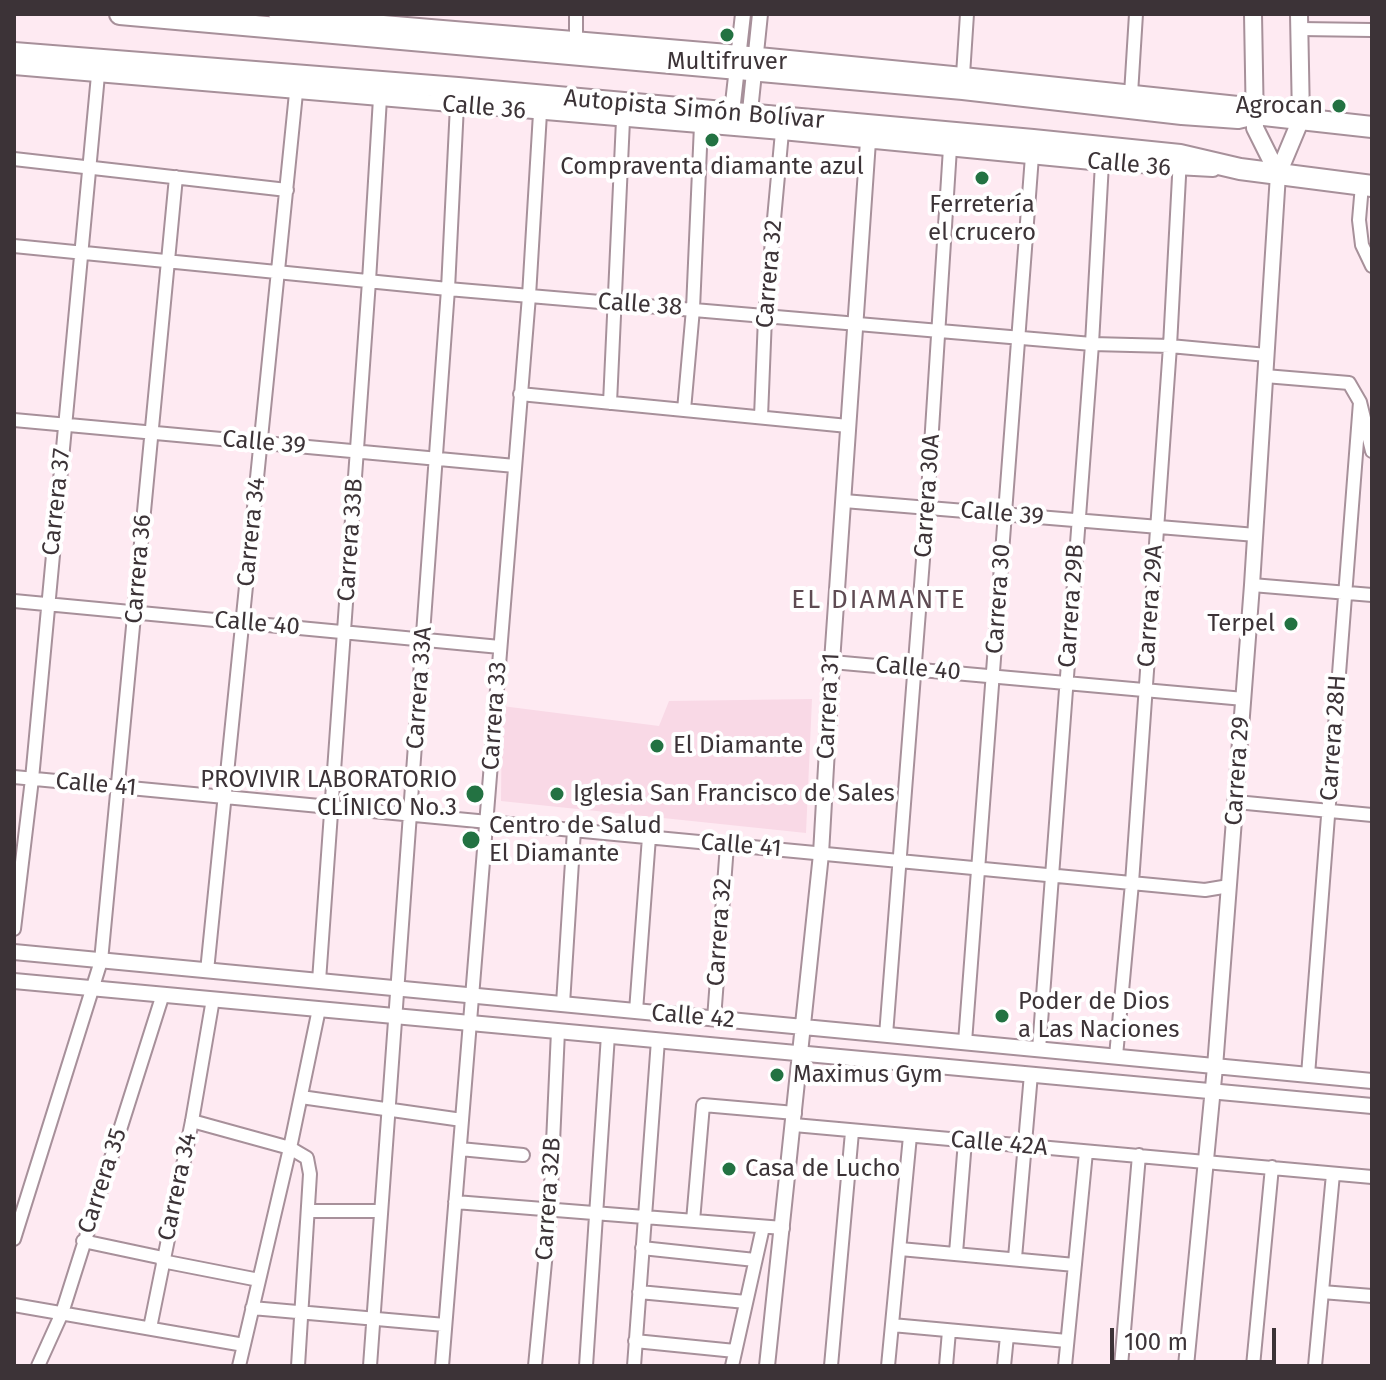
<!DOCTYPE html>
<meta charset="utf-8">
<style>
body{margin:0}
#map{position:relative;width:1386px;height:1380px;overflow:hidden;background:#feeaf2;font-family:"Fira Sans",sans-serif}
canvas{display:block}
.frame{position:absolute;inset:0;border:16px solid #3c3337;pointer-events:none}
.scale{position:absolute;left:1110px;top:1328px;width:166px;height:36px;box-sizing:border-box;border:4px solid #3c3337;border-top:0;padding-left:10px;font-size:24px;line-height:28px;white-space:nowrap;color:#3c3337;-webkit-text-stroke:6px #fff;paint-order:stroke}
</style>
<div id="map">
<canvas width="1386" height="1380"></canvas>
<div class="frame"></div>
<div class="scale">100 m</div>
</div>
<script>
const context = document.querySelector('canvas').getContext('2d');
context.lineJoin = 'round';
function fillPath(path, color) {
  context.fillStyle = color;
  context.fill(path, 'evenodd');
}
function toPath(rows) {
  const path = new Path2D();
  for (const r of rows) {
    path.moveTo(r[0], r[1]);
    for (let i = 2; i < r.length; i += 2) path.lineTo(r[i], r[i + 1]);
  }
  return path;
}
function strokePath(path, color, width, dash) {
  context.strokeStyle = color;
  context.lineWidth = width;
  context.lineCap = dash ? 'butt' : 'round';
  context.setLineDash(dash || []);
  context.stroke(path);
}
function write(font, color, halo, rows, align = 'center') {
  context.font = font + ' "Fira Sans",sans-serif';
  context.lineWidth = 8;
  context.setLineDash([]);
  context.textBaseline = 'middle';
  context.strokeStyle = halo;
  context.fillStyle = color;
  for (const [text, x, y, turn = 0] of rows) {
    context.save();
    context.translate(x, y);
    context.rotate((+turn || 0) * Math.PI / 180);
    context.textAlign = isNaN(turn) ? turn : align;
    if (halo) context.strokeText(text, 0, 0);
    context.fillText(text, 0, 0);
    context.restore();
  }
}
fillPath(toPath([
 [812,699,806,833,501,801,502,706,659,726,669,701]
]), '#f9d9e6');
const minor = toPath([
 [1300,29,1372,30],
 [576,40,576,14],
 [963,75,967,14],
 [1131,94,1136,14],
 [14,159,287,190],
 [1362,185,1359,220,1362,245,1372,266],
 [14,246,448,289,1092,344,1170,346,1267,355],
 [1265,376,1349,383,1360,402,1372,451],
 [520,394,848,426],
 [610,403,623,120],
 [684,410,693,309,701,125],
 [761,417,765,317,782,132],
 [14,420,515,466],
 [844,501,1256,535],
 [1252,585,1372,595],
 [14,601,500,647],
 [832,662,1244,699],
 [14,777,1205,890,1229,886],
 [1236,802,1372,815],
 [14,929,32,779,98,75],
 [207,971,296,93],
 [319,981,369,281,380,98],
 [563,1004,574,830],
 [636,1011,649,837],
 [714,1019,727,845],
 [886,1035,927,508,950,148],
 [965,1042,1032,156],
 [1039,1049,1092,344,1102,163],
 [1116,1056,1132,883,1170,346,1180,158],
 [1308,1075,1360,402],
 [301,1097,462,1120],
 [192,1121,290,1148,307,1158,310,1174,298,1366],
 [794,1125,1372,1177],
 [460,1149,523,1155],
 [455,1202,783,1228],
 [308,1211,380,1211],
 [693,1221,703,1105,795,1113],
 [14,1239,101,961,176,177],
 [83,1241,163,1258],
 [642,1248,755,1260],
 [900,1249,1075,1265],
 [956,1253,965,1141],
 [1015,1258,1031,1074],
 [162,1261,259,1280],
 [639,1292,746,1302],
 [1322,1292,1372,1296],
 [14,1305,244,1345],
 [252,1308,445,1325],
 [892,1325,1067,1341],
 [150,1328,192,1121,213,999],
 [635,1341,735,1351],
 [38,1366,62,1313,163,994],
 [239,1366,290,1148,319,1009],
 [370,1366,448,289,457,105],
 [442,1366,529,296,540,113],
 [535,1366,550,1210,558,1031],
 [586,1366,608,1035],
 [634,1366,658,1040],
 [732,1366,763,1227],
 [831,1366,852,1132],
 [888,1366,910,1136],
 [946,1366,949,1331],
 [1004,1366,1007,1336],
 [1065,1366,1086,1152],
 [1121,1366,1139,1155],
 [1253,1366,1272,1167],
 [1315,1366,1333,1174]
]);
const tertiary = toPath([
 [276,14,728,52,963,75,1238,104,1255,114],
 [14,67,782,132,1102,163,1213,169],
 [731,121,743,14],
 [749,121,760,14],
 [14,952,1372,1081],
 [14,981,1372,1106],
 [767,1366,821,854,832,662,868,141],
 [1186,1366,1215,1067,1252,585,1278,174]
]);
const secondary = toPath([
 [1253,14,1255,128,1278,174],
 [1278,174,1301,119,1299,14]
]);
const trunk = toPath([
 [120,14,963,89,1182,114,1238,118,1255,114,1372,127],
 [14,53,458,88,1033,140,1180,155,1240,169,1372,186]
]);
strokePath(minor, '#a7909a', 16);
strokePath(tertiary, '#a7909a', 18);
strokePath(secondary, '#a7909a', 20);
strokePath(trunk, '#a7909a', 24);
strokePath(minor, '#fff', 12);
strokePath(tertiary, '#fff', 14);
strokePath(secondary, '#fff', 16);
strokePath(trunk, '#fff', 20);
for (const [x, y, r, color] of [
 [727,35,8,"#237242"],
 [1339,106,8,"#237242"],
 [712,140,8,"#237242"],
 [982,178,8,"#237242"],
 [1291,624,8,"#237242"],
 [657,746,8,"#237242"],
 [475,794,10,"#237242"],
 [557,794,8,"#237242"],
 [471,840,10,"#237242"],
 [1002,1016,8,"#237242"],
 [777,1075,8,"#237242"],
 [729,1169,8,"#237242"]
]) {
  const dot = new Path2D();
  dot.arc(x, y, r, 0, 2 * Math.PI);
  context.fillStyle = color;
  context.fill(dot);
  strokePath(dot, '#fff', 3);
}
write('24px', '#3c3337', '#fff', [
 ["Multifruver",727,62,"center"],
 ["Agrocan",1323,106,"right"],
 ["Compraventa diamante azul",712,167,"center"],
 ["Ferretería",982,205,"center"],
 ["el crucero",982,233,"center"],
 ["Terpel",1275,624,"right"],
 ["El Diamante",673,746],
 ["PROVIVIR LABORATORIO",457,780,"right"],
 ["CLÍNICO No.3",457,808,"right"],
 ["Iglesia San Francisco de Sales",573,794],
 ["Centro de Salud",489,826],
 ["El Diamante",489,854],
 ["Poder de Dios",1018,1002],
 ["a Las Naciones",1018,1030],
 ["Maximus Gym",793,1075],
 ["Casa de Lucho",745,1169]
], 'left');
write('24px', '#3c3337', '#fff', [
 ["Calle 36",484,108,5],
 ["Autopista Simón Bolívar",694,110,5],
 ["Calle 36",1129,165,5],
 ["Carrera 32",770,274,-85],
 ["Calle 38",640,305,4],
 ["Calle 39",264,443,5],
 ["Carrera 30A",928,496,-86],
 ["Carrera 37",57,502,-84],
 ["Calle 39",1002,514,5],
 ["Carrera 34",252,532,-84],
 ["Carrera 33B",351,540,-86],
 ["Carrera 36",139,569,-85],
 ["Carrera 30",999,599,-86],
 ["Carrera 29B",1072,606,-86],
 ["Carrera 29A",1151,606,-86],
 ["Calle 40",257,624,5],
 ["Calle 40",918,669,5],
 ["Carrera 33A",420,688,-86],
 ["Carrera 31",829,706,-87],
 ["Carrera 33",495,716,-86],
 ["Carrera 28H",1334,738,-86],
 ["Carrera 29",1238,771,-86],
 ["Calle 41",96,785,5],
 ["Calle 41",741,846,5],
 ["Carrera 32",720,932,-86],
 ["Calle 42",693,1017,5],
 ["Calle 42A",999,1144,5],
 ["Carrera 35",103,1181,-72],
 ["Carrera 34",178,1187,-78],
 ["Carrera 32B",549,1199,-86]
]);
context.letterSpacing = '2px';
write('26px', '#5f4b53', '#fff', [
 ["EL DIAMANTE",879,601]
]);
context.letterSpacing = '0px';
</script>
